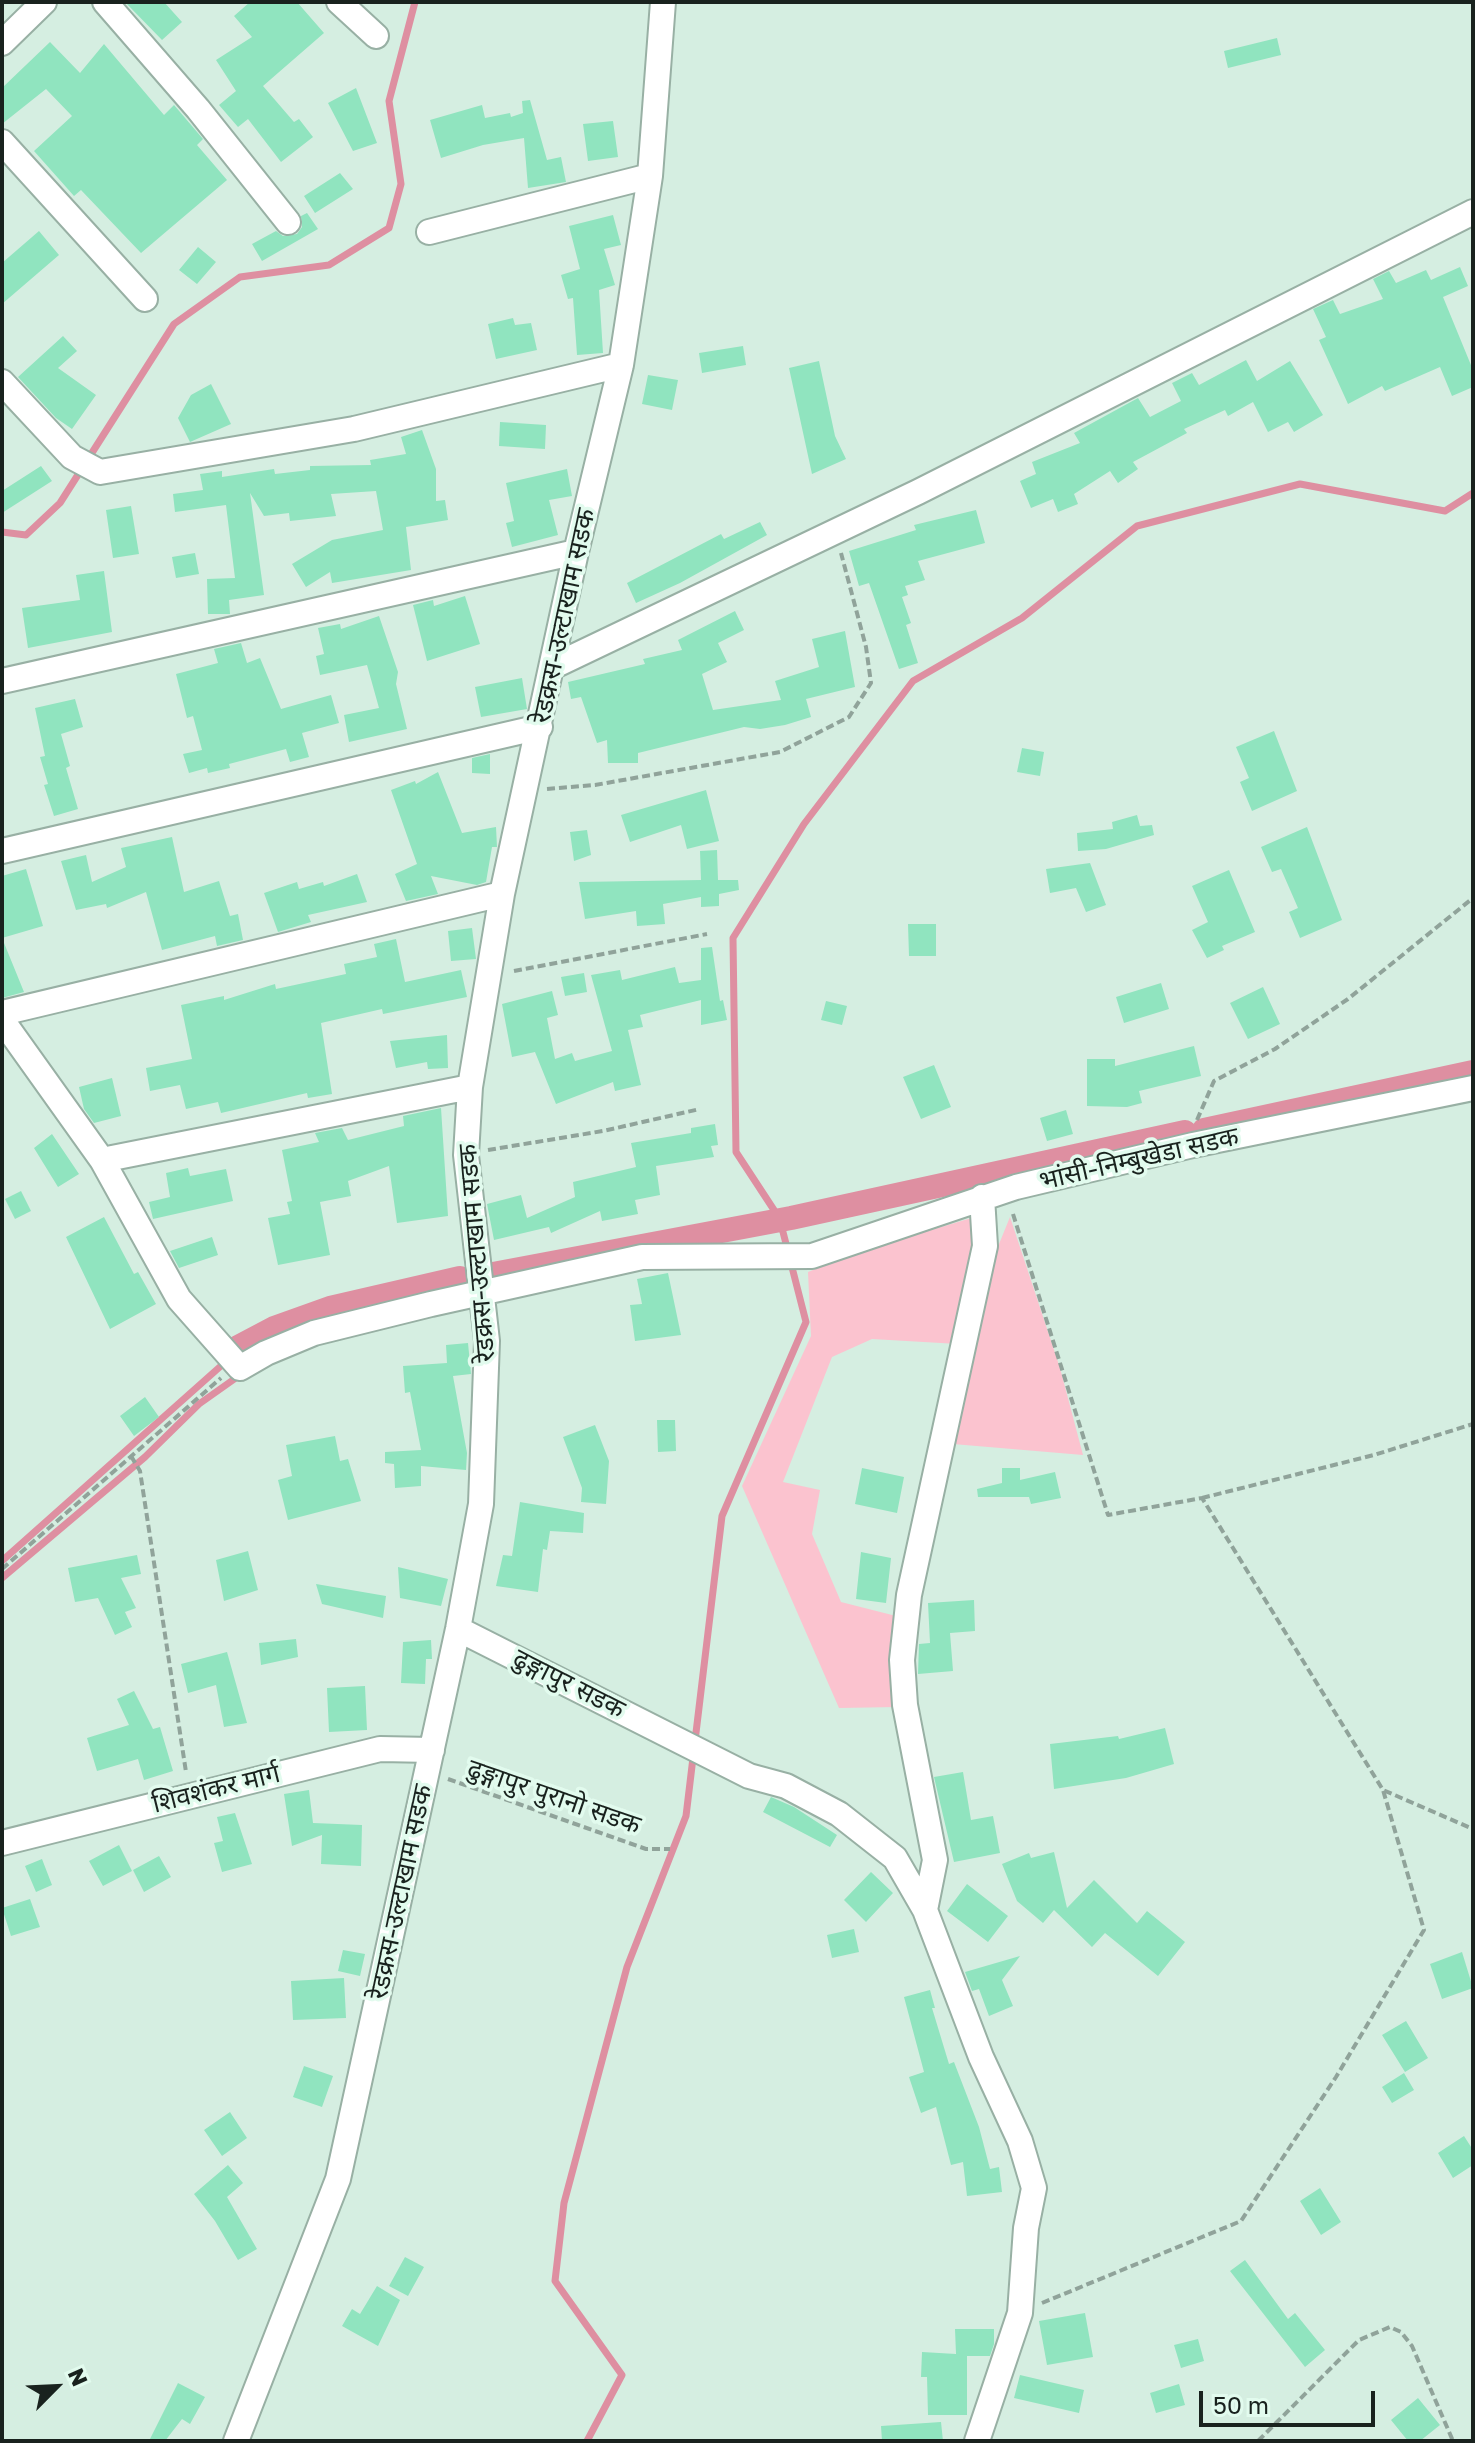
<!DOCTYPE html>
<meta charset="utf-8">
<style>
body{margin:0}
#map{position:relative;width:1475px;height:2443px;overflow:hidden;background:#d5eee1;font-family:"Golos Text",sans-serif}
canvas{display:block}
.frame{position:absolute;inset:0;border:4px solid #19221e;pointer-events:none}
.north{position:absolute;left:16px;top:2347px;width:80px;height:80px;-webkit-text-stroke:6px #e2fbee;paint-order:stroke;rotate:66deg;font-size:22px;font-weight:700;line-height:32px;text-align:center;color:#19221e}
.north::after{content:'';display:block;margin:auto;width:28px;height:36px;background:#19221e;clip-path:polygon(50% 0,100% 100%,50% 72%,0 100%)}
.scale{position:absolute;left:1199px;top:2391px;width:176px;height:36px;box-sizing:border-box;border:4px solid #19221e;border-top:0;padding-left:10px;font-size:24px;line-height:28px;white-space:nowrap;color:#19221e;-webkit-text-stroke:6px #e2fbee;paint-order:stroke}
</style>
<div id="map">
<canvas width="1475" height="2443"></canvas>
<div class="frame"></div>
<div class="north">N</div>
<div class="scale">50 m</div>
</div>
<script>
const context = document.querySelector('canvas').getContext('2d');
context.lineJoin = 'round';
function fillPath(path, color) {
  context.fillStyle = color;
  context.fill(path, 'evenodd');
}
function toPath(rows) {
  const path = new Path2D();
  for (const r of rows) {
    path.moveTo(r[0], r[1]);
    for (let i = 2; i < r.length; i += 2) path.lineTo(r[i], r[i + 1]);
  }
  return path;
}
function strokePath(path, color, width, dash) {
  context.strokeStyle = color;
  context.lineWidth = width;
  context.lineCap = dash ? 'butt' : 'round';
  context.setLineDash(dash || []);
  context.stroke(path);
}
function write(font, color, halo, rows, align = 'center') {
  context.font = font + ' "Golos Text","Noto Sans Devanagari",sans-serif';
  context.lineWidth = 7;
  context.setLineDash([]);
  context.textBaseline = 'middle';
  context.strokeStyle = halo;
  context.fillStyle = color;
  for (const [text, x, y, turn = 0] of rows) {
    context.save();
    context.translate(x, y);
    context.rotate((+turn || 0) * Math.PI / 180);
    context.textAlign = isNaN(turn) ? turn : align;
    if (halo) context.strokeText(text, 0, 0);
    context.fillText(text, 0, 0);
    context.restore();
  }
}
fillPath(toPath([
 [978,1216,958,1344,872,1339,832,1357,783,1482,820,1490,812,1534,841,1602,896,1616,897,1707,839,1708,742,1486,811,1336,808,1272,861,1251],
 [1010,1217,1060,1368,1083,1455,953,1444,986,1276]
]), '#fbc3cf');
strokePath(toPath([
 [2,532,26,535,60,503,174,324,240,277,329,265,389,228,401,184,389,101,415,2],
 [2,1561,222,1365],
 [2,1578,145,1457,199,1404,240,1375],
 [587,2441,622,2375,555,2281,564,2203,627,1967,686,1816,722,1516,806,1322,783,1232,774,1210,736,1152,733,938,804,824,913,681,1022,618,1137,526,1300,484,1445,511,1473,493]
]), '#de8fa1', 7);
strokePath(toPath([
 [1204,1130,1473,1072],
 [493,1274,791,1218,1185,1132],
 [238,1347,274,1328,330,1308,460,1278]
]), '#de8fa1', 24);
fillPath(toPath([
 [125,2,164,2,182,22,162,40],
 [250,2,297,2,324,33,263,86,294,122,299,119,313,137,281,162,248,119,238,127,219,105,236,91,216,60,252,37,234,16],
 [1277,38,1281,55,1228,68,1224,51],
 [50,42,80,73,104,44,164,115,174,105,203,139,197,145,227,180,141,253,81,190,74,196,34,151,72,116,46,89,2,124,2,88],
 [356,88,377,143,353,151,328,103],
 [530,100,547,160,561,157,566,182,528,188,524,138,483,145,441,158,430,120,482,105,485,118,510,113,511,117,523,113,522,101],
 [613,121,618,157,588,161,583,124],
 [340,173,353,189,315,213,304,196],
 [307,213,318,229,262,261,252,244,276,231,283,236,297,234,302,227,301,216],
 [613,215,621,245,604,249,615,285,599,290,603,353,577,355,573,298,568,299,561,275,580,269,569,226],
 [39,231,59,255,2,304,2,263],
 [198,247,216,262,197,284,179,270],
 [1460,267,1468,286,1443,297,1473,370,1473,387,1452,396,1440,367,1385,391,1382,386,1348,404,1319,340,1326,337,1313,309,1333,300,1340,314,1383,299,1373,279,1389,271,1396,283,1426,270,1431,280],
 [513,318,515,325,531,323,537,350,496,359,488,324],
 [63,336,77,351,58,368,96,395,72,429,56,418,18,377],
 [743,346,746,365,702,373,699,353],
 [1246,360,1257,381,1290,361,1323,415,1294,432,1288,422,1268,432,1253,402,1228,416,1225,410,1184,429,1187,433,1133,462,1138,469,1118,483,1110,471,1074,494,1078,504,1058,512,1053,499,1031,508,1020,481,1036,474,1032,462,1080,443,1074,433,1138,398,1150,417,1181,401,1172,383,1192,373,1199,385],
 [819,361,835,436,846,459,812,474,789,368],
 [648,375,678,380,672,410,642,404],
 [211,384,231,424,190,442,178,418,191,395],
 [500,422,546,425,545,449,499,446],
 [422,430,436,469,436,501,445,500,448,520,406,527,411,570,332,583,330,572,306,587,292,564,332,540,383,530,376,491,331,494,336,516,290,521,289,513,264,516,250,493,264,595,229,600,230,614,208,614,207,579,235,578,226,505,175,512,173,494,203,490,200,474,222,471,222,477,274,469,275,474,310,470,310,466,371,465,370,460,406,454,401,437],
 [41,466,52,481,2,513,2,491],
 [567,469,572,496,549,500,558,535,512,547,506,523,514,521,506,483],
 [131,506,139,554,113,558,106,510],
 [976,510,985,543,918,561,925,580,905,586,908,595,902,597,911,623,906,625,918,663,899,669,869,583,859,586,849,551,916,530,914,525],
 [760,522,767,535,680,583,636,603,627,583,721,534,724,539],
 [195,553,199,574,176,578,172,557],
 [104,571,112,632,28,648,22,608,80,600,76,575],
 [465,596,480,644,427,661,413,605,433,600,434,606],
 [735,611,744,630,718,643,727,662,702,674,713,710,781,700,775,681,819,667,812,639,845,631,855,687,806,699,811,717,785,725,760,729,744,727,638,753,638,763,608,763,607,740,597,743,581,697,571,699,568,682,645,664,643,659,682,650,678,640],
 [379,616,398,672,396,684,407,729,349,742,344,715,379,708,367,665,320,675,316,656,324,654,318,628,340,624,341,629],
 [241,643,247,663,260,658,281,709,331,695,339,723,302,733,309,757,290,762,286,749,229,764,230,768,208,773,207,768,189,773,183,754,202,750,193,716,187,718,176,674,218,663,214,649],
 [522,678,527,709,481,717,475,687],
 [75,699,83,727,61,734,70,766,66,768,78,809,54,816,44,785,48,784,40,757,45,756,35,708],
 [1274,731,1297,791,1252,811,1240,782,1249,778,1236,747],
 [1022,748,1044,752,1040,776,1017,772],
 [490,754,490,774,472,773,472,758],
 [438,772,462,833,496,827,497,847,492,847,486,882,477,885,431,876,438,894,406,901,395,874,417,864,391,790,415,781,416,784],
 [706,790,719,841,687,849,681,825,630,842,621,815],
 [1137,815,1140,826,1152,825,1154,835,1106,849,1078,851,1077,833,1113,829,1112,822],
 [1307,827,1342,920,1300,938,1289,912,1298,908,1281,869,1272,872,1261,847],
 [587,830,591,855,574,861,570,832],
 [172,837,184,892,219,881,230,916,238,914,243,940,217,946,215,936,162,950,146,892,107,908,106,904,76,910,61,861,86,855,92,882,126,867,121,848],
 [717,850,718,880,738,880,739,890,719,894,719,906,701,907,701,897,663,904,665,924,637,926,636,911,585,919,579,882,701,880,700,851],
 [1090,863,1106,905,1086,912,1076,888,1050,893,1046,869],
 [26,869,43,926,2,938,2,876],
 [1229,870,1255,932,1222,946,1224,950,1207,958,1192,930,1208,922,1192,886],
 [357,874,367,902,308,915,311,922,278,932,264,893,297,882,299,889,323,882,324,886],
 [908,924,936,924,936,956,909,956],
 [472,928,476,959,451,961,448,931],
 [2,938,24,992,2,998],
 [396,939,405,982,461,970,467,997,383,1014,382,1009,321,1023,332,1094,308,1098,307,1093,221,1113,218,1102,186,1109,180,1085,150,1091,146,1068,192,1059,181,1005,224,996,224,1000,275,984,276,989,346,974,344,964,377,957,374,944],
 [712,947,720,1001,723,1000,727,1020,701,1025,701,1000,640,1015,643,1027,628,1030,641,1085,615,1091,613,1082,556,1104,535,1052,512,1057,502,1004,552,991,558,1015,547,1018,555,1059,572,1053,575,1061,612,1051,591,975,620,970,622,980,675,967,679,983,701,980,701,948],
 [584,973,587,992,565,996,561,977],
 [1161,983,1169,1009,1124,1023,1116,997],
 [1263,987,1280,1024,1248,1039,1230,1003],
 [826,1001,847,1006,842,1025,821,1020],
 [447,1035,448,1068,428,1069,427,1062,396,1068,390,1041],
 [1194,1046,1201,1076,1139,1091,1142,1103,1127,1107,1087,1106,1087,1059,1115,1059,1115,1066],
 [934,1065,951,1107,921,1119,903,1077],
 [112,1078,121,1116,94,1123,84,1109,79,1087],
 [441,1108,448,1216,397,1223,389,1166,348,1181,351,1196,320,1202,330,1255,278,1265,268,1218,290,1214,287,1202,292,1201,282,1150,319,1142,315,1133,342,1128,348,1140,404,1126,403,1116],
 [1066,1110,1073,1134,1047,1141,1040,1118],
 [715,1124,718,1145,711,1146,714,1157,656,1166,660,1195,635,1200,638,1214,602,1221,600,1211,551,1233,549,1227,494,1240,487,1204,521,1195,527,1218,575,1197,573,1182,636,1167,631,1143,691,1133,691,1128],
 [52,1134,79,1174,58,1187,34,1148],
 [188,1168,190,1176,226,1169,233,1201,153,1219,149,1202,170,1197,166,1173],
 [21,1191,31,1211,15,1219,5,1199],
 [104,1217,134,1274,138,1272,156,1304,110,1329,66,1237],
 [212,1237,218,1255,179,1268,170,1251],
 [668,1273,681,1335,635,1341,630,1305,642,1304,637,1279],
 [468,1343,471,1374,453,1376,467,1453,466,1470,421,1466,421,1486,395,1488,394,1464,385,1463,385,1452,421,1450,410,1392,405,1393,403,1366,447,1363,446,1345],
 [145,1397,159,1417,134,1436,120,1416],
 [657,1420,675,1420,676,1451,658,1452],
 [595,1425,609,1461,606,1504,581,1502,582,1488,563,1437],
 [335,1436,340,1461,348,1459,361,1501,288,1520,278,1480,292,1476,286,1445],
 [862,1468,904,1477,897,1513,855,1504],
 [1002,1468,1020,1468,1020,1480,1055,1472,1061,1498,1031,1504,1029,1497,978,1497,977,1489,1002,1483],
 [520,1502,584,1513,583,1533,550,1531,547,1550,543,1549,538,1592,496,1586,503,1555,512,1556],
 [248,1551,258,1590,224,1601,216,1560],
 [861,1552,891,1558,886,1603,856,1599],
 [137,1555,141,1574,121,1578,136,1608,125,1612,132,1627,115,1635,98,1598,75,1602,68,1568],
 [398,1567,448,1579,441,1606,400,1598],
 [316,1584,386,1596,383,1618,322,1604],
 [974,1600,975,1631,950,1633,953,1671,918,1674,919,1644,930,1643,928,1603],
 [296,1639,298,1657,261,1665,259,1643],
 [431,1640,432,1659,426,1659,425,1684,401,1683,403,1642],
 [227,1652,247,1723,224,1727,216,1685,188,1693,181,1664],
 [365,1686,367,1730,329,1732,327,1688],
 [134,1691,153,1729,160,1727,173,1771,144,1780,138,1759,97,1771,87,1738,129,1725,117,1699],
 [1165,1728,1174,1764,1126,1778,1054,1789,1050,1744,1118,1736,1119,1739],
 [963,1772,971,1820,993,1816,1000,1853,954,1862,934,1777],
 [309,1790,313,1823,362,1825,361,1866,321,1864,322,1835,292,1846,284,1794],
 [771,1797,794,1807,837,1835,830,1847,763,1812],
 [235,1813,252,1864,222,1872,214,1843,223,1841,217,1817],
 [119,1845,132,1871,103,1886,89,1861],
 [1054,1852,1067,1908,1094,1880,1137,1923,1147,1911,1185,1942,1158,1976,1105,1933,1092,1947,1054,1910,1043,1923,1017,1901,1002,1864,1029,1853,1031,1858],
 [159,1856,171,1877,144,1892,133,1870],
 [42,1859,52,1885,36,1892,25,1866],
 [871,1872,893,1893,866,1922,844,1900],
 [967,1884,1008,1916,988,1942,947,1911],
 [30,1899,40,1927,11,1936,2,1908],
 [854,1929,859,1952,832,1958,827,1935],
 [343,1950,365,1954,360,1976,338,1971],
 [1462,1952,1473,1988,1442,1999,1430,1964],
 [1020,1956,1002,1980,1013,2006,989,2016,979,1989,972,1991,965,1972],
 [344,1978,346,2018,293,2020,291,1981],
 [930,1990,935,2008,932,2008,949,2064,954,2062,979,2127,990,2169,999,2167,1002,2192,967,2196,963,2162,951,2165,936,2107,921,2113,909,2077,924,2072,904,1997],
 [1406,2021,1428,2058,1405,2072,1382,2035],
 [304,2066,333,2076,322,2107,293,2097],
 [1404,2073,1414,2090,1392,2103,1382,2087],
 [230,2112,247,2138,222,2156,204,2130],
 [1464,2136,1473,2150,1473,2165,1453,2178,1438,2153],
 [228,2165,243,2183,227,2197,257,2249,238,2260,215,2221,194,2194],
 [1320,2188,1341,2222,1321,2235,1300,2201],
 [405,2257,424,2267,408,2296,389,2286],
 [1245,2260,1288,2319,1295,2313,1325,2350,1305,2367,1230,2271],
 [377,2286,400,2300,378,2346,342,2326,352,2309,360,2314],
 [1085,2313,1093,2357,1047,2365,1039,2321],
 [955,2329,994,2329,994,2344,990,2356,967,2356,967,2415,928,2415,927,2377,921,2377,922,2352,956,2354],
 [1198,2339,1204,2361,1181,2368,1174,2345],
 [1020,2375,1084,2390,1079,2413,1014,2398],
 [178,2383,205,2397,190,2424,182,2419,165,2441,149,2441],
 [1179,2384,1185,2405,1156,2413,1150,2393],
 [1418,2398,1440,2425,1420,2441,1408,2441,1391,2420],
 [941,2422,943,2441,882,2441,881,2426]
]), '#90e4bf');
const street = toPath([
 [105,2,198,109,288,222],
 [339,2,376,36],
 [2,43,44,2],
 [2,142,145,299],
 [429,232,650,176],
 [2,382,72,457,100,472,354,429,621,365],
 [552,667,918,492,1473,212],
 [2,681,576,552],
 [2,851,540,727],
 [2,1013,502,894],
 [2,1020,102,1160,179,1299,240,1368,266,1353,314,1333,431,1304,642,1257,812,1256,1016,1187,1193,1145,1473,1088],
 [102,1160,470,1087],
 [458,1629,749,1776,786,1786,839,1814,895,1858,925,1910,981,2057,1020,2141,1034,2188,1026,2228,1020,2313,977,2441],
 [2,1843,380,1749,432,1750],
 [925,1910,935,1860,905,1705,902,1660,909,1595,985,1246,982,1197],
 [236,2441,338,2179,458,1629,481,1504,487,1341,466,1155,470,1087,502,894,576,552,621,365,650,176,663,2]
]);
strokePath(street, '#98b0a4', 28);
strokePath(toPath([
 [547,789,595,785,780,752,849,717,871,683,866,647,841,553],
 [514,971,707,934],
 [1197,1120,1214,1081,1275,1049,1348,999,1473,898],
 [488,1150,603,1131,700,1109],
 [1013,1214,1108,1515,1202,1498,1383,1790,1473,1829],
 [131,1456,140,1471,186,1772],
 [1202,1498,1374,1455,1473,1424],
 [2,1569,221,1378],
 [448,1779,646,1849,670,1849],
 [1042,2303,1241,2221,1336,2077,1424,1930,1383,1790],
 [1258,2441,1359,2340,1390,2327,1401,2332,1412,2346,1453,2441]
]), '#90a39a', 4, [8, 4]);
strokePath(street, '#fff', 24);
write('26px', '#19221e', '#e2fbee', [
 ["रेडक्रस-उल्टाखाम सडक",564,616,-78],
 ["भांसी-निम्बुखेडा सडक",1139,1159,-13],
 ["रेडक्रस-उल्टाखाम सडक",477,1253,-95],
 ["ढुङ्गापुर सडक",569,1684,27],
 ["शिवशंकर मार्ग",216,1789,-14],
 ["ढुङ्गापुर पुरानो सडक",554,1797,19],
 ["रेडक्रस-उल्टाखाम सडक",401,1892,-78]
]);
</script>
